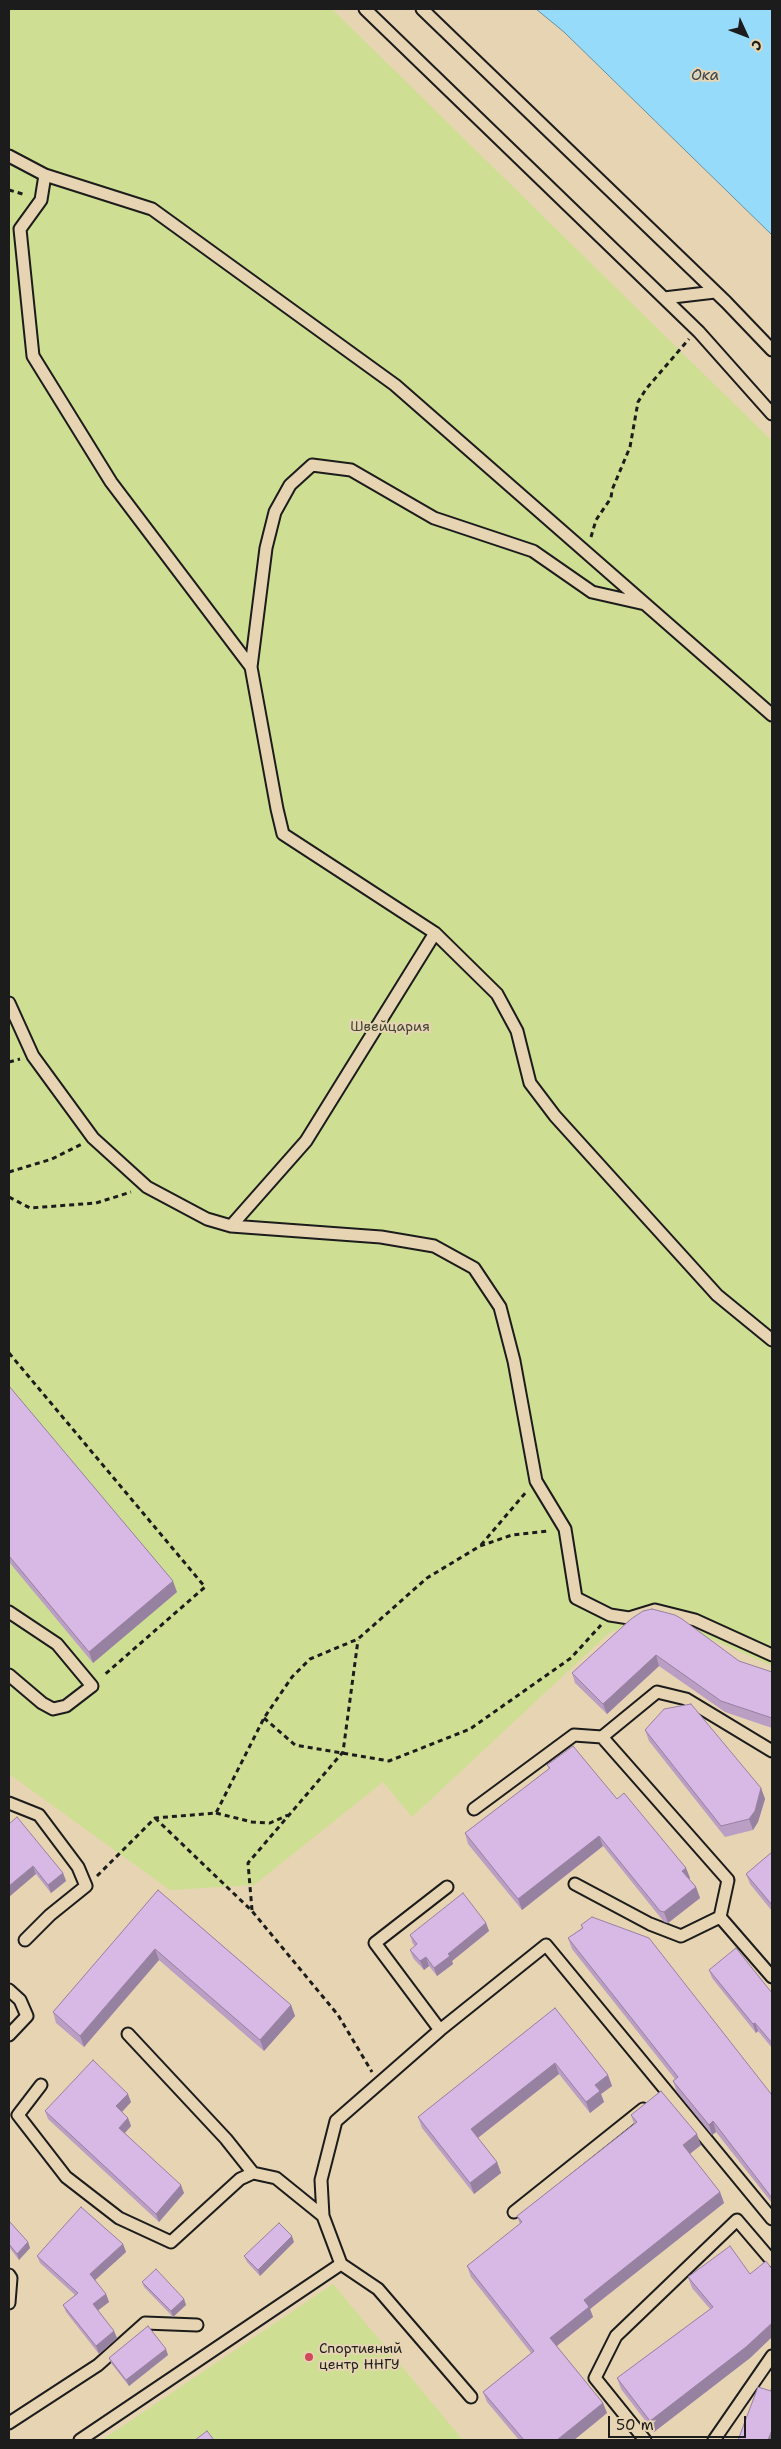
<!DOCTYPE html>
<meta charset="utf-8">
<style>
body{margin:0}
#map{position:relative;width:781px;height:2449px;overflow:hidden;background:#e6d4b2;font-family:"Shantell Sans",sans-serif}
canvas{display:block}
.frame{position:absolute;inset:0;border:10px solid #1c1c1c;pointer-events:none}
.north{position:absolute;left:721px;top:10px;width:50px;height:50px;-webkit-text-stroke:4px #e6d4b2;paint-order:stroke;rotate:133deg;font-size:14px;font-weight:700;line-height:20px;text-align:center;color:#1c1c1c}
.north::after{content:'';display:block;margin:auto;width:18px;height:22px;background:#1c1c1c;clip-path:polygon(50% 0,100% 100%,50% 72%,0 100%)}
.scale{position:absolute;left:608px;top:2416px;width:138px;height:22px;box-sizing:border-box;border:2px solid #1c1c1c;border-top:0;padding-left:6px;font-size:15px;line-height:18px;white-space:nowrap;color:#1c1c1c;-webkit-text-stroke:4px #e6d4b2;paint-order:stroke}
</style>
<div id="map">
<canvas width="781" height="2449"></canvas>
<div class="frame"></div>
<div class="north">С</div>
<div class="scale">50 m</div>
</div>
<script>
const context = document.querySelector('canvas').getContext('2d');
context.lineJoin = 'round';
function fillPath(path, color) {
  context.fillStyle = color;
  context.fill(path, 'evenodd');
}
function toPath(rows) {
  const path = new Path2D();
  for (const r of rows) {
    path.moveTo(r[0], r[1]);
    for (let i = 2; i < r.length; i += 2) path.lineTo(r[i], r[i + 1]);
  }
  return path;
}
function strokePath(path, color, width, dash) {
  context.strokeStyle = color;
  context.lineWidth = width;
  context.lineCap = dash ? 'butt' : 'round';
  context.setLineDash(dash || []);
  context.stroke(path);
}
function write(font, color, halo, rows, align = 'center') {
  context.font = font + ' "Shantell Sans",sans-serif';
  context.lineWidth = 4;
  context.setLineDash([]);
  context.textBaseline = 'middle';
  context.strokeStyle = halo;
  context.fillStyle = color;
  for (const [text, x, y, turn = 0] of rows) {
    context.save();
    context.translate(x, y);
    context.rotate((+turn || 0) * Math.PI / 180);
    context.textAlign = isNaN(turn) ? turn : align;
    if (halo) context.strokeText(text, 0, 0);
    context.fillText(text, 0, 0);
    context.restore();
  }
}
fillPath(toPath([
 [9,9,332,9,772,441,772,1666,655,1614,609,1633,412,1817,383,1782,254,1885,170,1890,9,1774],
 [333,2284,463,2440,102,2440]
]), '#cedf93');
const water = toPath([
 [536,9,772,9,772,235,564,32,536,9]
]);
fillPath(water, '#97dbfa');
strokePath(water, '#668fa1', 1);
const lane = toPath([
 [365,9,699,332,772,414],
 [422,9,726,302,772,350],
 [9,156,45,175,152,209,395,385,772,715],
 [45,175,41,200,20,229,33,356,111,482,251,667],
 [664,298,715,292],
 [645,604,592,592,533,551,434,518,351,470,312,465,290,485,275,512,266,548,251,667,277,809,283,834,435,933,497,994,517,1031,530,1083,555,1116,717,1295,772,1340],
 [9,1003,33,1056,93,1138,147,1187,207,1219,231,1226,381,1237,434,1246,474,1268,500,1307,514,1361,536,1481,565,1529,576,1598,610,1615,629,1618,655,1610,695,1620,772,1655],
 [231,1226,306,1141,435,933],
 [9,1612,57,1644,92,1686,66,1706,53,1709,42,1703,9,1675],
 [602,1737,657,1692,686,1699,772,1751],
 [9,1803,39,1815,78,1867,86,1886,50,1915,25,1940],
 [474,1809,574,1735,602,1737,728,1880,720,1917],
 [575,1884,650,1924,681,1936,720,1917,772,1977],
 [9,1990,20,2000,27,2016,9,2035],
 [440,2030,375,1943,447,1887],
 [128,2034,226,2139,253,2173],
 [41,2085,18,2115,66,2177,119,2218,171,2242,240,2179,253,2173,276,2178,323,2216],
 [514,2212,643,2109],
 [341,2264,378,2289,471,2397],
 [9,2275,11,2278,9,2303],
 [9,2423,98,2365,145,2323,197,2325],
 [80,2440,341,2264,323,2216,321,2180,336,2121,440,2030,546,1945,772,2219],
 [645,2440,595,2378,616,2336,737,2220,772,2261],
 [714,2440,772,2356]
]);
strokePath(lane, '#1c1c1c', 15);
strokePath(toPath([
 [9,190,26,195],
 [591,537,596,520,611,498,612,490,630,447,638,402,646,389,689,339],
 [9,1062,20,1059],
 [9,1172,52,1159,82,1144],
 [9,1197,30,1208,96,1203,131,1192],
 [9,1353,205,1587,103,1676],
 [481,1545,527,1491],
 [264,1718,295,1745,389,1761,470,1729,571,1658,601,1625],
 [216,1813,252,1822,270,1823,288,1815],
 [155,1818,252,1911,338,2015,372,2072],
 [97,1876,155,1818,216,1813,264,1718,292,1677,310,1659,358,1639,427,1578,480,1546,512,1535,549,1531],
 [252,1910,248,1863,343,1752,358,1640]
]), '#1c1c1c', 3, [5, 4]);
strokePath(lane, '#e6d4b2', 11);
fillPath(toPath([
 [9,1386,177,1592,93,1663,9,1562],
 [631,1619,739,1661,772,1672,772,1728,725,1712,659,1666,607,1714,575,1683,572,1673],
 [645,1730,761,1788,765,1799,758,1822,753,1830,725,1837,649,1741],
 [547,1765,617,1799,686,1868,690,1878,689,1879,696,1887,700,1898,668,1923,664,1922,603,1846,522,1910,468,1844,465,1833,549,1769],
 [9,1824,63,1873,66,1881,51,1893,36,1874],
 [772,1852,772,1911,750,1884,746,1874],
 [158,1890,291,2005,295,2016,264,2051,159,1960,84,2047,56,2023,53,2012],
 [486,1923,489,1931,452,1961,453,1964,437,1976,429,1966,424,1970,413,1958,410,1950,415,1946,413,1944,410,1935],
 [581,1925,772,2095,772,2203,716,2132,712,2135,677,2092,673,2081,675,2079,572,1949,568,1938,582,1928],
 [709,1970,772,1993,772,2048,758,2031,756,2033,712,1978],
 [555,2008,608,2075,612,2086,601,2094,604,2102,590,2113,559,2074,478,2138,497,2162,501,2173,474,2194,422,2128,418,2117],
 [131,2102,122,2112,128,2118,131,2126,125,2133,184,2193,159,2222,48,2119,45,2111],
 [631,2115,701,2145,690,2154,720,2192,724,2203,590,2309,593,2317,557,2346,603,2403,607,2413,574,2440,519,2440,487,2402,483,2392,531,2353,471,2277,467,2266,520,2224,517,2216,634,2124],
 [9,2221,28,2242,30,2248,19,2260,9,2247],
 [294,2242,260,2276,247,2262,244,2256],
 [123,2244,126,2252,95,2280,106,2294,109,2302,98,2310,114,2331,117,2338,99,2354,66,2312,63,2305,75,2295,40,2263,37,2256],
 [772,2269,772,2337,750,2358,654,2432,621,2389,617,2378,710,2309,692,2288,688,2277,750,2274],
 [142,2282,184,2299,186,2305,173,2317,144,2287],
 [168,2355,129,2386,111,2363,109,2358]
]), '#ba9ec4');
fillPath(toPath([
 [173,1581,177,1592,93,1663,89,1652],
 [656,1655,659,1666,607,1714,603,1704],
 [761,1788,765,1799,758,1822,753,1830,749,1819],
 [599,1836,603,1846,522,1910,518,1899],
 [33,1866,36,1874,9,1897,9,1886],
 [686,1868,690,1878,686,1882,682,1871],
 [63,1873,66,1881,51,1893,48,1885],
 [696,1887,700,1898,668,1923,664,1912],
 [486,1923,489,1931,452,1961,453,1964,437,1976,434,1968,448,1954],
 [155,1949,159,1960,84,2047,80,2036],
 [426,1957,429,1966,424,1970,420,1961],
 [291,2005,295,2016,264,2051,260,2040],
 [755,2023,758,2031,756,2033,753,2024],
 [555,2063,559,2074,475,2140,471,2129],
 [608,2075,612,2086,601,2094,604,2102,590,2113,586,2102,595,2085],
 [128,2094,131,2102,119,2115,116,2106],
 [128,2118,131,2126,122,2136,119,2128],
 [713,2121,716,2132,712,2135,709,2125],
 [697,2134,701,2145,687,2156,683,2145],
 [497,2162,501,2173,474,2194,470,2183],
 [181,2185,184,2193,159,2222,156,2214],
 [720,2192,724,2203,590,2309,593,2317,554,2348,550,2338,584,2300],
 [292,2236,294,2242,260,2276,258,2270],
 [28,2242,30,2248,19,2260,17,2254],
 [123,2244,126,2252,93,2282,90,2274],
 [106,2294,109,2302,96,2312,93,2304],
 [184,2299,186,2305,173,2317,171,2311],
 [772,2323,772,2337,750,2358,654,2432,650,2421],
 [114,2331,117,2338,99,2354,96,2346],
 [166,2349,168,2355,129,2386,126,2380],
 [603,2403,607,2413,574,2440,557,2440],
 [772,2430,772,2440,768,2440]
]), '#9781a0');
const building = toPath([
 [9,1386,173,1581,89,1652,9,1556,9,1386],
 [652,1609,675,1615,682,1619,739,1661,772,1672,772,1718,721,1701,656,1655,603,1704,572,1673,631,1619,643,1611,652,1609],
 [691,1704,761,1788,755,1811,749,1819,721,1826,645,1730,664,1709,691,1704],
 [573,1746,617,1799,624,1793,686,1868,682,1871,696,1887,664,1912,660,1911,599,1836,518,1899,465,1833,550,1768,547,1765,573,1746],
 [17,1817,63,1873,48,1885,33,1866,9,1886,9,1824,17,1817],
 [772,1852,772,1905,746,1874,772,1852],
 [158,1890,291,2005,260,2040,155,1949,80,2036,53,2012,158,1890],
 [463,1893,486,1923,448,1954,450,1956,434,1968,426,1957,420,1961,410,1950,417,1944,410,1935,463,1893],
 [592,1917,649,1938,772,2095,772,2198,713,2121,709,2125,673,2081,678,2077,568,1938,583,1928,581,1925,592,1917],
 [736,1948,772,1993,772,2043,755,2023,753,2024,709,1970,736,1948],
 [555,2008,608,2075,595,2085,600,2091,586,2102,555,2063,471,2129,497,2162,470,2183,418,2117,555,2008],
 [93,2060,128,2094,116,2106,128,2118,119,2128,181,2185,156,2214,45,2111,93,2060],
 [661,2091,697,2134,683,2145,720,2192,584,2300,589,2307,550,2338,603,2403,557,2440,524,2440,483,2392,534,2351,467,2266,522,2222,517,2216,637,2122,631,2115,661,2091],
 [81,2207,123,2244,90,2274,106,2294,93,2304,114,2331,96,2346,63,2305,78,2293,37,2256,81,2207],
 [9,2221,28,2242,17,2254,9,2244,9,2221],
 [279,2223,292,2236,258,2270,244,2256,279,2223],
 [730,2246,750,2274,766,2261,772,2269,772,2323,746,2347,650,2421,617,2378,713,2307,688,2277,730,2246],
 [156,2269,184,2299,171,2311,142,2282,156,2269],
 [148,2326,166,2349,126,2380,109,2358,148,2326],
 [772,2384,772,2430,768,2440,738,2440,758,2387,771,2391,772,2384],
 [207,2431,214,2440,195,2440,207,2431]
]);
fillPath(building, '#d8b8e4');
strokePath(building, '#9781a0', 1);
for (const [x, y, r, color] of [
 [309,2357,5,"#d1495b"]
]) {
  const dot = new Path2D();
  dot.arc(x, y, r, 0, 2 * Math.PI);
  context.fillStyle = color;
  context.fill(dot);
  strokePath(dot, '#e6d4b2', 2);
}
write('14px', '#404334', '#e6d4b2', [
 ["Швейцария",390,1027]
]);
write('14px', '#1c1c1c', '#e6d4b2', [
 ["Спортивный",319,2349],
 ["центр ННГУ",319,2365]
], 'left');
write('italic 15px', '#354248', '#e6d4b2', [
 ["Ока",705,76]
]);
</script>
